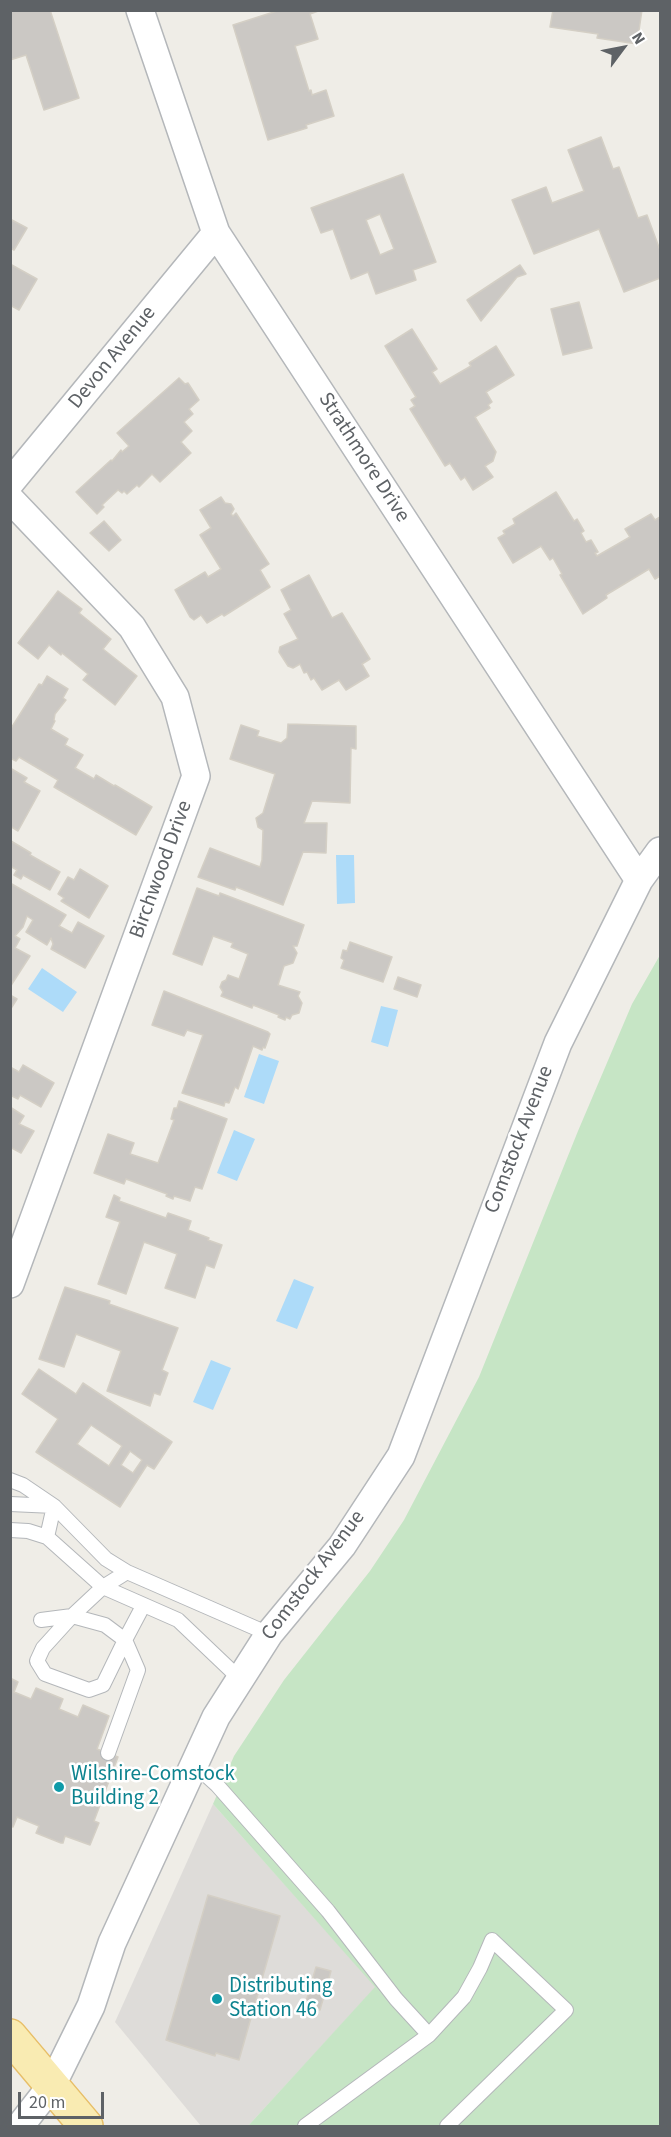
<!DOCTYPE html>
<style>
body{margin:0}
#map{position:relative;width:671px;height:2137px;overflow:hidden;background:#efede7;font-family:"Source Sans 3",sans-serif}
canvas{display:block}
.frame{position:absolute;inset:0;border:12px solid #5e6266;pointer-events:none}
.north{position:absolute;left:593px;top:18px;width:60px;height:60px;-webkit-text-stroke:4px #fff;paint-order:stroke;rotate:58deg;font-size:16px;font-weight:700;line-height:24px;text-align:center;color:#5e6266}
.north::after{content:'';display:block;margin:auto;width:21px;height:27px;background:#5e6266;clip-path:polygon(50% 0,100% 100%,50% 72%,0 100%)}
.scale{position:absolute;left:18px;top:2092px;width:86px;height:27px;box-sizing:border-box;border:3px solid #5e6266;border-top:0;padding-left:8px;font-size:18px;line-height:21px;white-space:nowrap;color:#5e6266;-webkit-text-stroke:4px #fff;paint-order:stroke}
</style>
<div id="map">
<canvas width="671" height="2137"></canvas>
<div class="frame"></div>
<div class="north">N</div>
<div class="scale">20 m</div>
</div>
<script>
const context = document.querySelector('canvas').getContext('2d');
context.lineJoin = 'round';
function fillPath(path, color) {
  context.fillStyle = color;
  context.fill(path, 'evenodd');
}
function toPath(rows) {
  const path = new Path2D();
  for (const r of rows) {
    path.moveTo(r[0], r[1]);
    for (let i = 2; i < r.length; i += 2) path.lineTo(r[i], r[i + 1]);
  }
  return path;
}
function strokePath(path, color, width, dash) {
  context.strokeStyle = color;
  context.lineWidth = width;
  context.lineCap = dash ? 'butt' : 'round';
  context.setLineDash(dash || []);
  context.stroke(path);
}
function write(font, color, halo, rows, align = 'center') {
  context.font = font + ' "Source Sans 3",sans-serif';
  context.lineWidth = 5;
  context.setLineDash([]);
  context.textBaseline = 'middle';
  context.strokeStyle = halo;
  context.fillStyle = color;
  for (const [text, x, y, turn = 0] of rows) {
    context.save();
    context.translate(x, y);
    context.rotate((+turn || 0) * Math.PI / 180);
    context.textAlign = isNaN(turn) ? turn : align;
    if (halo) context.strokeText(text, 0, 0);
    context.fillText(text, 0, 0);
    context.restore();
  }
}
fillPath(toPath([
 [213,1804,376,1987,248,2126,201,2126,115,2022]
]), '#dedcd9');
fillPath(toPath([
 [660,955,660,2126,248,2126,375,1987,213,1804,234,1756,284,1680,370,1571,404,1520,479,1377,578,1131,632,1004]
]), '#c6e5c5');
fillPath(toPath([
 [336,855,354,855,355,903,337,904],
 [42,968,77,992,63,1012,28,989],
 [381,1006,398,1010,388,1047,371,1042],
 [259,1054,279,1061,264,1104,244,1097],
 [234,1130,255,1139,237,1181,217,1173],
 [294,1279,314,1287,297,1329,276,1321],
 [211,1360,231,1368,213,1410,193,1402]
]), '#addbf9');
const building = toPath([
 [10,10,50,10,79,98,44,110,26,55,10,60,10,10],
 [280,10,321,10,310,14,318,39,295,46,309,91,311,90,312,95,326,90,334,116,306,125,307,128,268,140,233,25,280,10],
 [553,10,642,10,637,44,597,38,598,34,550,27,553,10],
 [601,137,613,169,619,167,638,218,647,215,660,250,660,278,624,292,599,229,534,254,512,200,546,187,552,203,584,191,568,150,601,137],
 [403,174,436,262,413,270,416,280,376,294,368,272,351,279,333,229,321,233,311,208,403,174],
 [380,214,394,249,380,255,366,220,380,214],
 [10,219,27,228,14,250,10,248,10,219],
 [10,264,37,279,19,310,10,305,10,264],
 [520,265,526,274,517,277,481,321,467,300,520,265],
 [579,302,592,348,563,355,551,309,579,302],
 [412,329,437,369,432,372,440,384,471,366,469,363,496,346,514,375,486,392,492,402,488,405,490,408,475,417,496,452,493,461,485,466,493,477,473,490,465,477,461,480,450,463,445,466,410,409,415,406,411,400,416,397,385,346,412,329],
 [179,378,185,384,188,383,199,400,189,409,193,414,184,422,192,431,181,442,191,453,160,482,152,474,139,487,137,485,127,494,124,491,122,493,118,490,102,505,104,507,97,514,76,492,111,460,112,461,121,450,122,452,129,446,117,433,179,378],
 [556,492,574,521,577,519,584,531,581,533,586,542,591,540,598,552,595,553,597,556,630,537,625,529,651,514,655,520,660,517,660,576,655,579,649,569,606,595,607,598,583,614,560,575,562,574,553,558,550,560,541,546,513,563,498,538,505,534,503,531,515,524,513,519,556,492],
 [221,497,225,503,231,504,234,509,231,514,233,516,236,513,269,564,260,570,270,587,224,616,222,614,207,623,201,615,194,620,190,617,175,590,205,572,208,577,221,569,200,535,211,528,200,510,221,497],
 [104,521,121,540,109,551,90,533,104,521],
 [309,575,332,618,342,613,370,659,362,664,369,676,346,690,339,680,322,690,314,678,311,680,307,672,304,673,300,664,293,668,288,666,279,652,280,647,298,639,284,614,291,610,281,590,309,575],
 [58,591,82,609,79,613,111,639,103,649,137,676,115,705,83,680,88,674,62,653,61,655,49,645,38,659,18,643,58,591],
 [47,676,68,689,63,698,66,700,55,714,54,720,55,721,51,729,68,739,65,745,83,755,75,768,94,779,96,775,114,786,115,785,152,807,136,835,54,787,58,780,19,757,16,761,10,758,10,730,39,684,42,685,47,676],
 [288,724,356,726,356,749,351,748,350,803,312,801,304,823,327,823,326,853,303,852,283,905,236,887,235,890,198,877,210,848,260,867,262,860,263,830,258,827,256,818,263,813,275,774,230,759,241,725,259,731,257,736,281,743,287,738,288,724],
 [10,768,27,778,24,782,40,791,18,831,10,826,10,768],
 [10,838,11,841,31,853,30,855,60,872,50,890,23,875,21,879,14,875,17,870,10,866,10,838],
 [80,869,108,886,89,918,61,901,64,898,58,894,68,877,74,880,80,869],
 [10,883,66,915,59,926,72,933,78,922,104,936,85,968,51,949,53,944,51,938,47,945,26,932,33,920,27,916,23,927,15,936,20,939,15,948,30,956,10,987,10,883],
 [197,888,219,896,220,893,304,925,297,946,293,946,297,953,293,963,284,966,278,985,300,992,298,996,302,1003,299,1013,292,1015,290,1019,286,1017,285,1020,278,1017,279,1015,253,1005,252,1008,221,996,223,992,220,987,222,982,226,980,228,975,239,979,248,954,231,947,233,943,213,936,202,965,173,954,197,888],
 [350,942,392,957,383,982,341,968,344,960,341,958,343,950,347,951,350,942],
 [398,977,421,985,417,997,394,989,398,977],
 [164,991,268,1032,270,1034,265,1048,263,1047,262,1050,253,1046,238,1089,235,1087,229,1103,225,1102,224,1106,182,1093,203,1035,187,1030,184,1036,152,1025,164,991],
 [10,995,17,999,10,1010,10,995],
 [23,1065,54,1083,41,1107,20,1095,18,1099,10,1095,10,1067,19,1072,23,1065],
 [179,1101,227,1119,202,1189,195,1187,190,1201,174,1196,173,1199,166,1196,167,1194,126,1179,124,1184,94,1173,108,1134,134,1143,130,1154,158,1163,174,1120,171,1119,174,1108,177,1108,179,1101],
 [10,1107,24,1116,19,1124,34,1131,21,1153,10,1147,10,1107],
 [114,1195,120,1198,119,1201,166,1218,168,1213,191,1221,188,1230,209,1238,208,1240,222,1245,214,1268,206,1265,195,1298,165,1288,177,1254,144,1242,126,1294,98,1284,120,1222,106,1217,114,1195],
 [65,1287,110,1301,109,1304,178,1328,162,1370,168,1373,160,1395,154,1393,150,1406,107,1391,121,1351,76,1334,64,1367,39,1359,65,1287],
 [39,1369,76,1394,83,1383,172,1442,154,1469,147,1465,120,1507,36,1452,58,1419,22,1394,39,1369],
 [91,1425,122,1446,109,1466,77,1444,91,1425],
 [130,1451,142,1460,133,1473,121,1465,130,1451],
 [10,1678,18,1682,14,1692,31,1699,36,1688,63,1699,59,1709,78,1717,83,1705,109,1716,97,1749,118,1757,94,1821,99,1823,90,1845,65,1836,63,1843,61,1843,36,1833,39,1826,17,1817,13,1827,10,1826,10,1678],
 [208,1895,280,1916,239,2060,216,2053,215,2056,166,2040,208,1895],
 [316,1967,331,1971,320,2010,318,2009,318,2012,314,2010,314,2007,311,2006,310,2010,306,2009,307,2006,305,2005,316,1967]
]);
fillPath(building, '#cbc8c4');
strokePath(building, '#d4cfc5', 1.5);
const service = toPath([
 [10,1480,23,1485,54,1506,106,1559,127,1572,269,1634],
 [10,1504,54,1506],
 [10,1530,28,1531,47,1537,103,1587,178,1620,240,1679],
 [47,1537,54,1506],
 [41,1620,72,1616,103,1587,127,1572],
 [108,1753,138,1670,125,1640,105,1625,72,1616,43,1648,37,1661,45,1674,89,1690,103,1685,125,1640,143,1606],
 [195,1765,217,1785,328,1911,396,1999,429,2035],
 [305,2126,429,2035,464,1997,480,1968,492,1940,566,2010,447,2126]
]);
const minor = toPath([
 [140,10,216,233,639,880],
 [10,483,216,233],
 [10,499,132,627,175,697,196,776,10,1284],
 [20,2126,52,2085,91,2006,112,1943,216,1717,269,1634,342,1546,401,1456,558,1043,639,880,660,851]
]);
const primary = toPath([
 [10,2036,86,2126]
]);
strokePath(service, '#b4b7ba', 16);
strokePath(minor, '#b4b7ba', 30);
strokePath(primary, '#e7be67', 36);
strokePath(service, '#fff', 14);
strokePath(minor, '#fff', 27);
strokePath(primary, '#f9ebb2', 33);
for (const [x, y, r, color] of [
 [59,1787,6,"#0f9aa8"],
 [217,1999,6,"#0f9aa8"]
]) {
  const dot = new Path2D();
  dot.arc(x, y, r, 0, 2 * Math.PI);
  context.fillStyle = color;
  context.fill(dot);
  strokePath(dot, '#fff', 2);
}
write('21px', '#5e6266', '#fff', [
 ["Devon Avenue",113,358,-51],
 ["Strathmore Drive",363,458,57],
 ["Birchwood Drive",162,870,-70],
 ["Comstock Avenue",520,1140,-69],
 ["Comstock Avenue",314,1576,-53]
]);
write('21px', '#0d838f', '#fff', [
 ["Wilshire-Comstock",71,1775],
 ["Building 2",71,1799],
 ["Distributing",229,1987],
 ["Station 46",229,2011]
], 'left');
</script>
